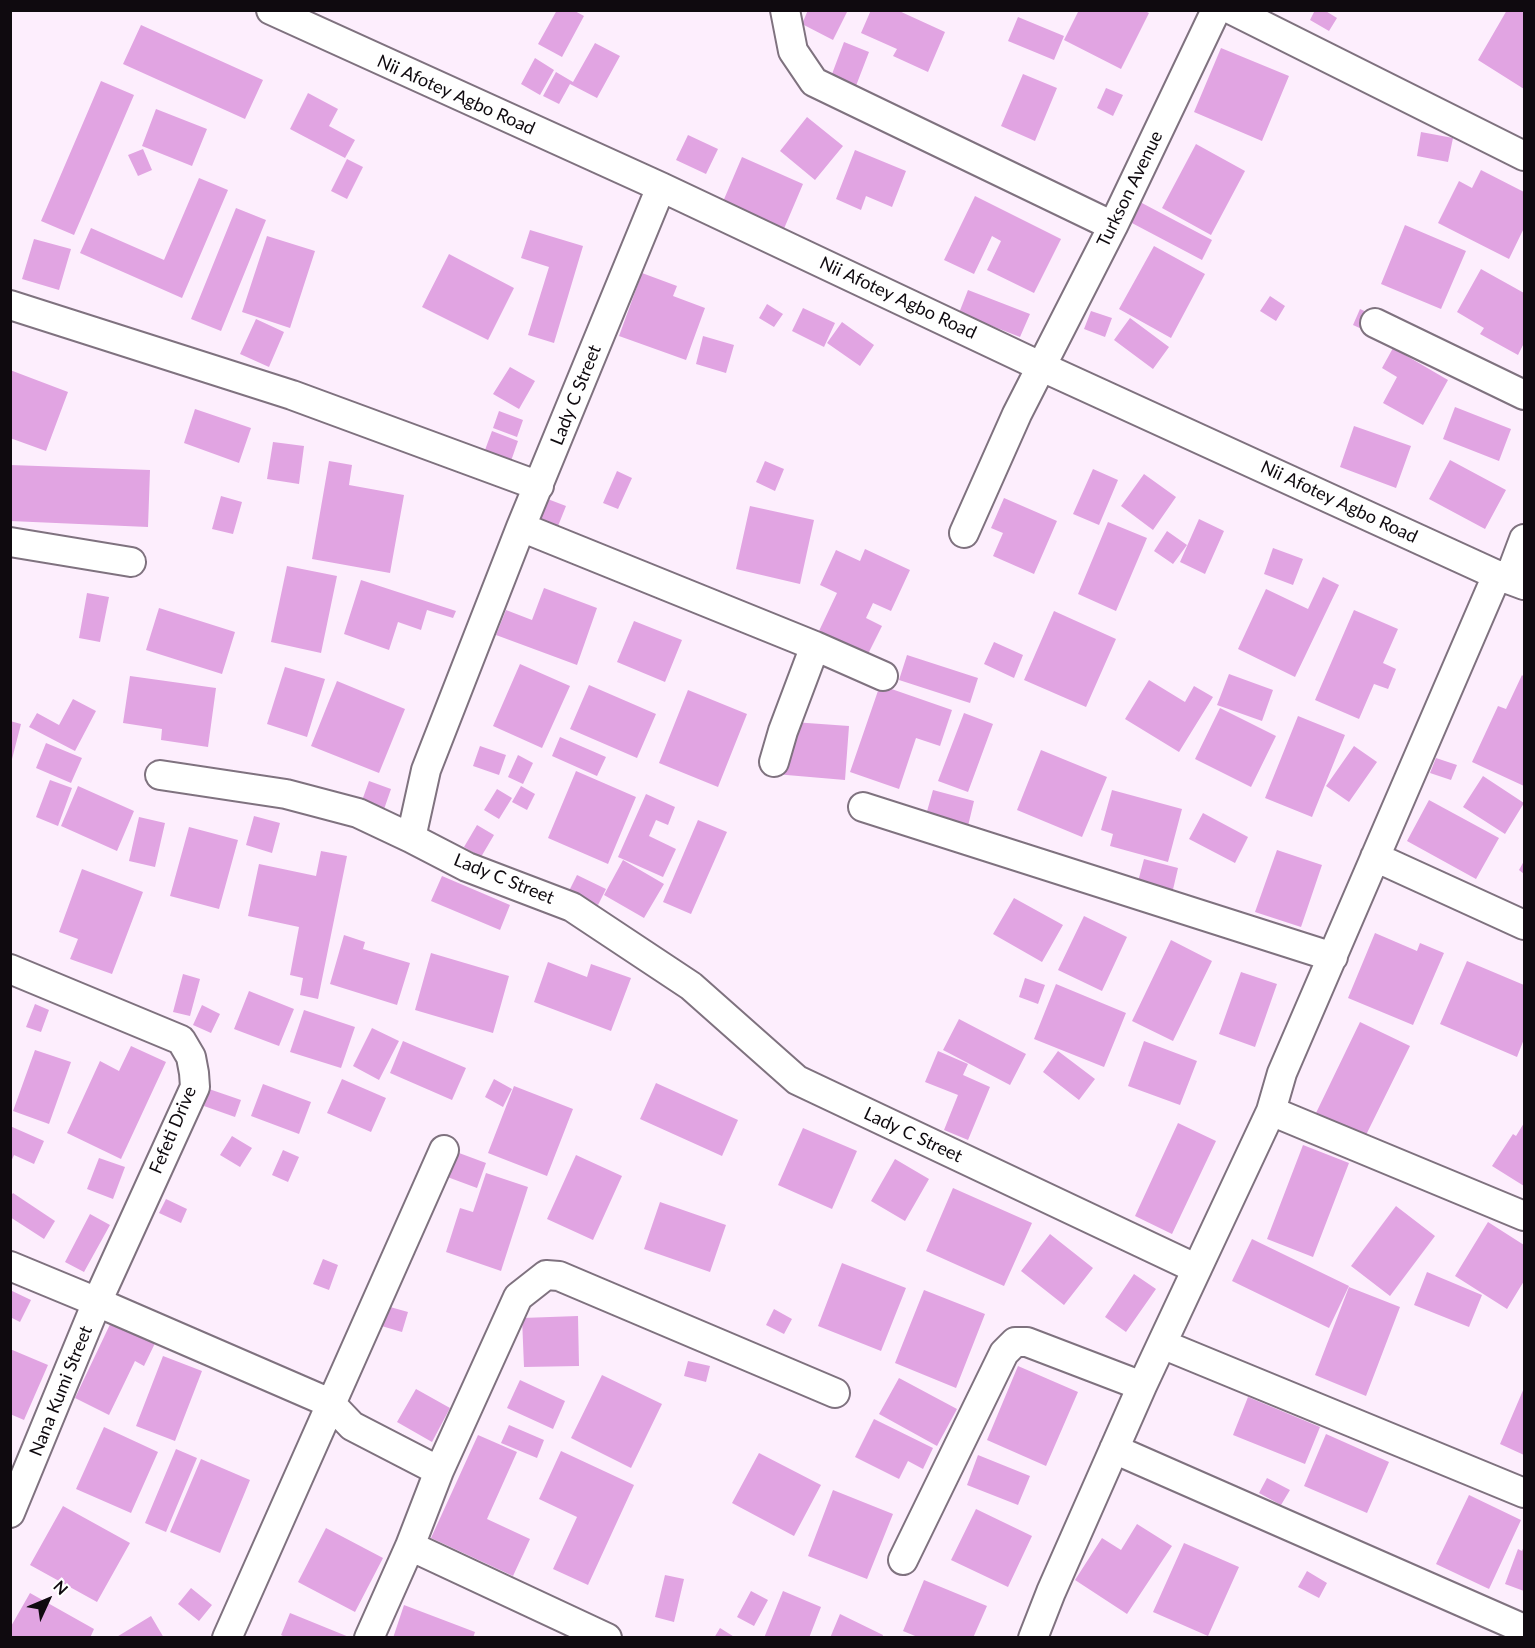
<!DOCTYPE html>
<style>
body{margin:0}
#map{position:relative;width:1535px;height:1648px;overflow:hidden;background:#fdeefd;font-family:Lato,sans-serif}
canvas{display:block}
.frame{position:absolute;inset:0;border:12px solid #0f0a0f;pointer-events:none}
.north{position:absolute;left:18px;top:1570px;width:60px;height:60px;-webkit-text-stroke:4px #fff;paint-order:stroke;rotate:46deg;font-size:16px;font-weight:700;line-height:24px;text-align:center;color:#0f0a0f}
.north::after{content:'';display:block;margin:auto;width:21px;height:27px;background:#0f0a0f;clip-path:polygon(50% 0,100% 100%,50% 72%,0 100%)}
</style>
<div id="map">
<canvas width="1535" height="1648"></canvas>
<div class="frame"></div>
<div class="north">N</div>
</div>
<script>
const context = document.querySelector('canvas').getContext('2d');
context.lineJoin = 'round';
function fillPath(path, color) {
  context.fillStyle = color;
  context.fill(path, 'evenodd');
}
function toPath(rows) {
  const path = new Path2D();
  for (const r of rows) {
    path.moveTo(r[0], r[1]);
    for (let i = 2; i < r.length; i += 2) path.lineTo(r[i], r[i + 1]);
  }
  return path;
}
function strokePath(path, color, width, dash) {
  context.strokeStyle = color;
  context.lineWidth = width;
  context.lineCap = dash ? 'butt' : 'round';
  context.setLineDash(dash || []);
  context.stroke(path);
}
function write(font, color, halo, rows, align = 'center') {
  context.font = font + ' Lato,sans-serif';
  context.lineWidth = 4.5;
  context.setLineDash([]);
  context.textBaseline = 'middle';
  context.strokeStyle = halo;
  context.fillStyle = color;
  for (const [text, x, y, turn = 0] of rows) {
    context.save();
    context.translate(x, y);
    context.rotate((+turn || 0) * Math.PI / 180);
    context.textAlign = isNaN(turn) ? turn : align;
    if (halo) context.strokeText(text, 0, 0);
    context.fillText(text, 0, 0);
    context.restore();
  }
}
fillPath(toPath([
 [557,10,573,10,584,16,562,57,538,44],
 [808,10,848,10,833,40,802,24],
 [871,10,897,10,945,32,928,72,893,56,897,49,861,33],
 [1079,10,1143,10,1149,13,1121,69,1064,40],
 [1315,10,1324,10,1337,18,1329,31,1310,20],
 [1507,10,1524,10,1524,89,1478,60],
 [1018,17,1064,36,1054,60,1008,41],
 [141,25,263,80,245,119,123,64],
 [844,42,869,52,854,91,829,82],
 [595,43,620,56,597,98,570,84,559,104,543,96,556,72,573,82],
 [1221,48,1289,76,1262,141,1194,112],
 [535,58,554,70,540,95,521,84],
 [1023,74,1057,88,1035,141,1001,126],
 [101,81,134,95,74,235,41,221],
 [1106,88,1123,95,1113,116,1097,108],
 [308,93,338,109,329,126,355,140,345,158,290,129],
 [156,109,207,129,192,166,142,146],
 [807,117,843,146,815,180,780,151],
 [1421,132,1453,138,1448,162,1417,156],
 [688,135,718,149,706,174,676,160],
 [1196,144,1245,171,1211,235,1162,208],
 [143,149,152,170,138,176,128,155],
 [855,150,906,171,892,207,866,196,861,210,836,199],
 [742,157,803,184,783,231,722,204],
 [347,159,363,167,347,199,331,191],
 [1481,170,1524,192,1524,228,1509,259,1438,223,1459,181,1472,188],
 [199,178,228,190,182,298,80,253,91,228,164,260],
 [975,196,1061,239,1034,293,987,270,1001,241,992,236,974,274,944,260],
 [1140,202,1212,240,1202,260,1130,222],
 [236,208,266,220,221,331,191,319],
 [1405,225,1466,251,1441,309,1381,284],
 [530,230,583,246,554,343,528,335,549,267,521,258],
 [267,236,315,251,290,328,242,312],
 [34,239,71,249,59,290,22,279],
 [1154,246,1205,274,1171,338,1119,309],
 [449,254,514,288,488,340,422,307],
 [1481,269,1524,293,1524,343,1518,355,1480,334,1484,328,1457,312],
 [642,273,677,286,673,296,705,308,686,360,619,336],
 [968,290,1030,314,1020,337,959,313],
 [1270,296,1285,306,1276,321,1260,311],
 [767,304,783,314,774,327,759,318],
 [803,308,835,323,824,347,792,331],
 [1360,309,1371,314,1364,330,1353,325],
 [1091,311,1112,318,1105,337,1084,329],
 [1130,318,1169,347,1153,369,1114,340],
 [256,319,284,332,269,367,240,354],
 [842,322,874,345,860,366,827,343],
 [703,336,734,345,726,373,696,364],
 [1393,348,1448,380,1423,425,1383,403,1397,377,1382,368],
 [510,367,535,381,519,409,493,394],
 [10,370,68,392,46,451,10,438],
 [1455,407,1511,429,1499,461,1443,439],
 [195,409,251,428,239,463,184,443],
 [499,411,523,420,517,437,493,428],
 [1354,426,1411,446,1396,488,1340,467],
 [492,431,518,441,511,461,485,450],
 [273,442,304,446,299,484,267,479],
 [1450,460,1506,490,1485,529,1429,499],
 [329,461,352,465,349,485,404,495,390,573,312,559],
 [765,461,784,469,775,491,756,482],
 [10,465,150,470,148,527,10,521],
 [1093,469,1118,480,1099,525,1073,514],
 [617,471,632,478,618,509,603,503],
 [1144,474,1176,497,1153,530,1121,506],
 [221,496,242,502,233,534,212,529],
 [545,498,566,506,552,541,531,532],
 [1004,498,1057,521,1034,574,993,556,1003,533,991,528],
 [750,506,814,520,800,584,736,569],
 [1199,519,1224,531,1205,574,1180,562],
 [1108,522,1147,538,1116,611,1078,594],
 [1167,531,1187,545,1173,564,1154,551],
 [1273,548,1303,559,1293,585,1264,574],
 [865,549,910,570,891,611,873,603,866,618,882,626,868,654,819,631,837,593,820,585,836,550,860,561],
 [287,566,337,576,321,653,271,642],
 [1323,577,1339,585,1295,677,1238,649,1266,589,1308,609],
 [361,580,456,611,453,618,427,610,421,630,398,622,389,650,344,634],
 [544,588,597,608,577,665,496,635,506,610,532,620],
 [87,593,109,597,100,642,79,638],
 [159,608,235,632,222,674,146,650],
 [1354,610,1398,629,1383,663,1396,669,1388,689,1374,684,1359,719,1315,700],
 [1054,611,1116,639,1086,707,1024,680],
 [634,621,682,640,665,682,617,662],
 [994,642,1023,655,1014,678,984,664],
 [907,655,978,678,970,703,899,680],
 [520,664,570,686,542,748,493,726],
 [285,667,325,679,307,737,267,724],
 [1229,674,1273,690,1262,721,1217,705],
 [1522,675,1524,677,1524,786,1472,762,1498,706,1506,709],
 [130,676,216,688,208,747,161,740,162,729,123,723],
 [1149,680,1185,702,1194,686,1213,697,1179,752,1125,719],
 [337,681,405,709,379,773,311,746],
 [589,685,656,714,637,758,570,729],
 [880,685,952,710,940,746,916,738,899,789,850,772],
 [688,690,747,714,718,787,659,763],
 [73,699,96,711,75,751,29,727,37,713,59,725],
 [1220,708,1276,736,1251,787,1195,759],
 [964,713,993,724,968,792,938,781],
 [1298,716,1345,735,1312,817,1265,798],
 [10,721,21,724,11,763,10,763],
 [779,721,849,726,845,780,775,774],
 [560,737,606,757,597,776,552,756],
 [46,743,82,758,71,783,36,768],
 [480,746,506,755,499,775,473,766],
 [1354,746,1377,762,1349,802,1326,786],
 [1041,750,1107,777,1082,837,1017,810],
 [518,755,533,763,523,784,508,777],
 [1436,758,1457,765,1451,780,1430,773],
 [576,771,636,797,608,864,548,838],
 [1483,776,1524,803,1505,834,1463,807],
 [50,780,72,788,58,826,36,817],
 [369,781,391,789,381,818,359,809],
 [78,786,134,811,117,851,61,826],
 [521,786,535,794,527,810,512,802],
 [497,789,512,798,499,819,484,810],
 [933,790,974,801,968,826,926,815],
 [1112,790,1182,809,1168,862,1110,846,1113,834,1101,830],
 [646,794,675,807,668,825,656,820,649,836,676,849,663,877,618,857],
 [1429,800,1499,838,1476,879,1407,841],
 [1203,813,1248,837,1235,863,1189,839],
 [254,816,280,823,272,853,246,845],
 [139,817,165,823,155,867,129,861],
 [698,820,727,832,691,914,663,902],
 [477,825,494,835,481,857,464,847],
 [189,827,238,840,219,909,170,896],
 [1277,850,1322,865,1301,927,1255,912],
 [321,851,347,856,318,999,300,995,303,978,290,975,299,927,248,916,259,864,316,876],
 [1144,859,1178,868,1171,898,1136,889],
 [623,860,664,884,644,918,604,895],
 [1524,861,1524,874,1519,870],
 [82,869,143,892,112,974,70,959,78,939,59,932],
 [577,875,606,889,598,905,569,891],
 [442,876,510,905,500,930,431,901],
 [1014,898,1063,925,1042,962,993,934],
 [1084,916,1127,937,1102,991,1058,970],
 [1375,933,1417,951,1420,943,1444,953,1413,1025,1348,998],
 [344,935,365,942,363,949,410,963,397,1005,330,984],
 [1171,940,1212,961,1173,1041,1132,1021],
 [431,953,509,976,493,1033,415,1010],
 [1467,961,1524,985,1524,1039,1517,1057,1440,1024],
 [548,962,587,977,591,964,631,978,611,1031,534,1002],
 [1241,972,1277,984,1255,1047,1219,1034],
 [183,974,200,979,190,1016,173,1012],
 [1025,978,1045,985,1038,1004,1019,997],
 [1056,984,1126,1013,1104,1067,1034,1039],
 [249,991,294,1009,279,1046,234,1029],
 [35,1004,49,1010,41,1032,26,1027],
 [202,1005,220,1014,211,1033,193,1025],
 [304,1010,355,1027,341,1068,290,1052],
 [959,1019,1026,1054,1010,1085,943,1050],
 [1360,1022,1410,1046,1365,1137,1316,1113],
 [372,1028,399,1041,379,1080,353,1066],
 [403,1041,466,1068,452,1100,390,1073],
 [1144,1041,1197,1061,1180,1105,1128,1086],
 [131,1046,166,1062,121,1159,67,1133,100,1061,119,1071],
 [35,1050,71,1062,49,1124,13,1111],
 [938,1051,968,1064,963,1075,990,1087,968,1140,944,1130,958,1095,925,1082],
 [1058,1051,1095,1079,1079,1100,1043,1072],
 [342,1079,386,1098,371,1132,327,1113],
 [494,1079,512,1089,503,1107,485,1097],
 [656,1083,738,1120,722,1156,640,1119],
 [263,1084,311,1102,299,1134,251,1116],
 [514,1086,573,1109,547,1176,488,1153],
 [209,1089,241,1100,235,1117,204,1106],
 [1178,1123,1216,1141,1172,1234,1135,1216],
 [1524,1123,1524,1186,1492,1166,1513,1134,1516,1136],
 [10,1126,44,1141,34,1164,14,1155,10,1164],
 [803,1128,857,1151,832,1209,778,1185],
 [232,1136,252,1148,240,1167,220,1155],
 [1303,1145,1349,1163,1313,1257,1267,1239],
 [283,1150,299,1157,288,1182,272,1175],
 [451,1150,486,1163,477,1188,442,1175],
 [576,1155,622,1176,593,1240,547,1219],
 [99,1158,125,1167,113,1199,87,1189],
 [895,1159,929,1179,905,1221,871,1201],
 [486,1173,528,1187,501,1271,446,1252,460,1208,473,1212],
 [953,1188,1032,1223,1004,1286,926,1251],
 [13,1193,55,1221,44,1239,10,1217,10,1197],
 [166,1199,187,1209,181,1223,159,1213],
 [660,1202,726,1225,710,1272,644,1249],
 [1396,1206,1435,1236,1390,1296,1351,1266],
 [90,1214,110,1225,84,1272,65,1262],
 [1488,1222,1524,1245,1524,1281,1507,1309,1455,1276],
 [1050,1234,1093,1268,1064,1305,1021,1271],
 [1252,1239,1349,1286,1329,1328,1232,1281],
 [323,1259,338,1265,329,1290,313,1284],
 [842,1263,906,1288,881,1351,818,1326],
 [1427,1272,1482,1295,1469,1327,1414,1305],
 [1134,1274,1156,1289,1126,1332,1105,1317],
 [1349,1287,1400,1307,1366,1396,1315,1375],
 [10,1290,31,1300,20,1322,10,1317],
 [924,1290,985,1314,956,1388,895,1363],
 [383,1305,408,1312,402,1332,378,1325],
 [774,1309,792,1319,784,1334,766,1325],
 [114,1316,158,1337,144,1366,135,1361,109,1415,75,1398],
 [578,1316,579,1366,524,1367,522,1318],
 [10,1349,48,1365,24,1420,10,1414],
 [163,1356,202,1371,175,1441,136,1426],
 [688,1361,710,1366,706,1382,684,1376],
 [1018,1366,1078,1392,1046,1466,987,1440],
 [602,1375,662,1404,631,1468,571,1438],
 [899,1378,957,1409,937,1446,879,1414],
 [520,1380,565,1401,553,1429,507,1408],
 [1524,1388,1524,1455,1500,1444],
 [416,1389,450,1408,432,1442,397,1422],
 [1248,1397,1320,1427,1305,1464,1233,1435],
 [874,1419,933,1448,923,1469,908,1461,899,1479,855,1457],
 [509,1425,544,1440,537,1458,501,1443],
 [104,1427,158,1452,131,1513,76,1489],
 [1326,1434,1389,1462,1367,1513,1304,1486],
 [478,1435,517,1452,487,1519,530,1539,513,1576,431,1538],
 [176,1449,197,1458,166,1532,145,1523],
 [561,1451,634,1485,588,1585,553,1569,577,1517,539,1499],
 [759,1453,821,1485,794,1536,732,1503],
 [978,1455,1030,1476,1018,1505,967,1485],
 [201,1459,250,1480,220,1553,170,1532],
 [1267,1478,1290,1490,1281,1505,1259,1493],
 [833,1490,893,1514,867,1579,808,1556],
 [1469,1495,1521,1520,1489,1589,1436,1564],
 [63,1506,130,1543,97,1602,30,1565],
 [976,1509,1032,1536,1008,1587,951,1560],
 [1137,1524,1172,1546,1127,1614,1075,1580,1102,1538,1121,1550],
 [326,1528,383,1558,355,1612,298,1582],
 [1184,1543,1239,1567,1208,1636,1153,1612],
 [1524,1546,1524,1591,1505,1584,1518,1549,1522,1551],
 [1307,1571,1327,1583,1319,1598,1298,1587],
 [665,1575,684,1579,674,1622,655,1617],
 [924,1580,987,1606,973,1638,920,1638,903,1631],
 [191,1588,212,1605,199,1621,178,1604],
 [751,1591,768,1600,754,1626,737,1617],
 [783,1591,821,1607,809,1638,764,1638],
 [30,1593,94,1629,90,1638,10,1638,10,1628],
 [404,1605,475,1632,473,1638,393,1638],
 [290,1613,349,1637,349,1638,287,1638,281,1635],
 [840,1614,883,1635,882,1638,830,1638],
 [151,1616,164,1638,115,1638],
 [720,1628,736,1638,714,1638]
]), '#e1a4e2');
const minor = toPath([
 [271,10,661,187,1040,366,1497,575,1524,585],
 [785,10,793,51,814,82,1113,226],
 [1232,10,1524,156],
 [661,187,521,527,426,770,411,838,467,867,572,907,691,986,797,1080,1197,1269],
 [10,305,292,395,539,486],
 [1375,323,1524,395],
 [521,527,815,646,883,676],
 [964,533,1017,414,1113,226,1216,10],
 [10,542,131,562],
 [1509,579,1524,539],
 [774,762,783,731,815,646],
 [160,775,286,794,358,813,411,838],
 [863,807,1333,957],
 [1375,857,1524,925],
 [10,969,181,1040,191,1057,194,1073,195,1087,97,1302,10,1266],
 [1271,1111,1524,1216],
 [1162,1344,1524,1493],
 [1114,1449,1524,1629],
 [10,1513,97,1302,330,1403,352,1426,439,1471],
 [410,1546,439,1471,518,1297,546,1275,559,1276,835,1393],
 [903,1560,1004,1353,1015,1342,1027,1342,1142,1386],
 [227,1638,444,1150],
 [369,1638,410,1546,607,1638],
 [1033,1638,1051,1592,1142,1386,1271,1111,1282,1073,1497,575]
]);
strokePath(minor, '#7f727f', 32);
strokePath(minor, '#fff', 28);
write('18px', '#0f0a0f', '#fff', [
 ["Nii Afotey Agbo Road",456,95,24],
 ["Turkson Avenue",1130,189,-64],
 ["Nii Afotey Agbo Road",898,298,25],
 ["Lady C Street",576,395,-68],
 ["Nii Afotey Agbo Road",1339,502,25],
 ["Lady C Street",504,879,22],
 ["Fefeti Drive",173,1130,-67],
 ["Lady C Street",913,1135,25],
 ["Nana Kumi Street",61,1391,-68]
]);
</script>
